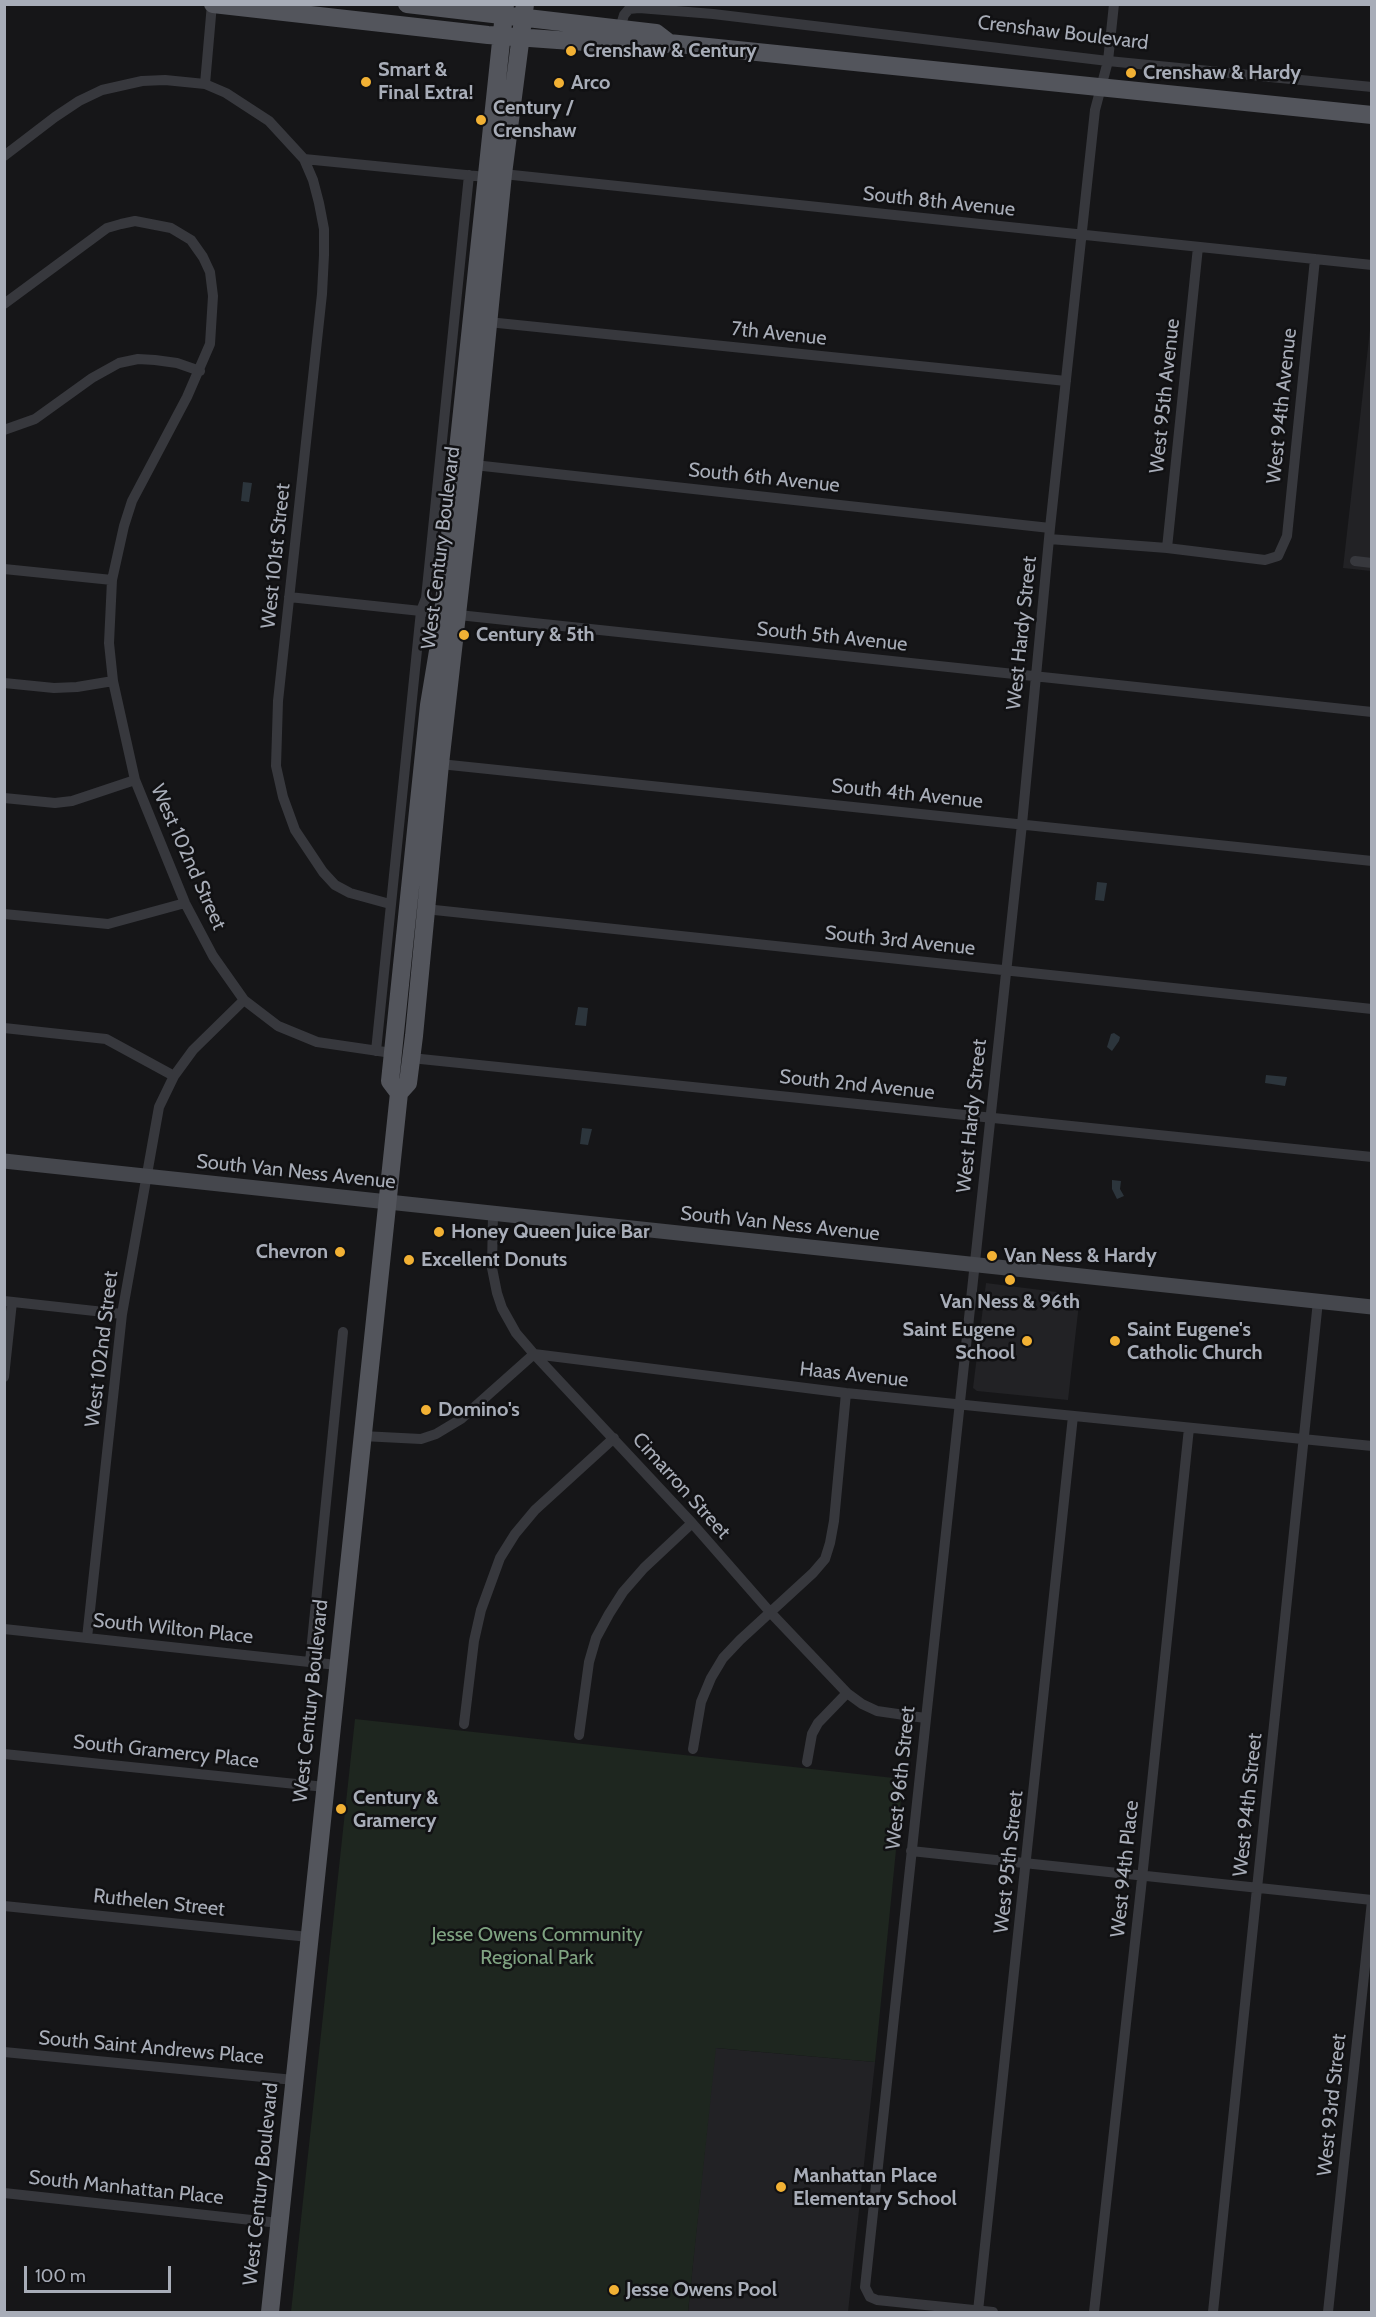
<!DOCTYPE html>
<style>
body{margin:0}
#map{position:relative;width:1376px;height:2317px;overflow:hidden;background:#161618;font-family:Cabin,sans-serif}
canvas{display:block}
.frame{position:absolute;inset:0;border:6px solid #a8adb8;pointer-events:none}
.scale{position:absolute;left:24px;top:2266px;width:147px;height:27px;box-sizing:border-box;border:3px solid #a8adb8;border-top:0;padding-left:8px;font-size:18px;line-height:21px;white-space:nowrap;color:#a8adb8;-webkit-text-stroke:4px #111113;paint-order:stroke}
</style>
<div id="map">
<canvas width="1376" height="2317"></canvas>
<div class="frame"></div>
<div class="scale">100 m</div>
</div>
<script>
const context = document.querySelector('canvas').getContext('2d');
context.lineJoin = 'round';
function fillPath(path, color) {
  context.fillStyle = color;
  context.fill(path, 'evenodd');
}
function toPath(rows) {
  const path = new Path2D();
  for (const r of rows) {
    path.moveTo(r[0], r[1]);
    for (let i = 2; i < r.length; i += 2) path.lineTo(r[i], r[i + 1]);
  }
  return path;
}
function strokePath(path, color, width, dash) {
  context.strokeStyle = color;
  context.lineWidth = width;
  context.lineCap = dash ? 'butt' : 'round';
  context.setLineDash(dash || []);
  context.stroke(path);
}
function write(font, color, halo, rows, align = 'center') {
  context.font = font + ' Cabin,sans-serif';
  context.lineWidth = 5;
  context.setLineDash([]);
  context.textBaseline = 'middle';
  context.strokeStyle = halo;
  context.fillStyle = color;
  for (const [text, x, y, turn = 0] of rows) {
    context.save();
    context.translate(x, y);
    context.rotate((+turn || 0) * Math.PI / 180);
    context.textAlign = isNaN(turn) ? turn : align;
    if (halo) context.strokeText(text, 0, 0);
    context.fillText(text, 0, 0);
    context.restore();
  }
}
fillPath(toPath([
 [1371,321,1371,571,1343,568],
 [986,1283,1080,1295,1068,1400,977,1391,973,1388],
 [715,2048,875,2062,848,2312,688,2312]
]), '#222225');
fillPath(toPath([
 [355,1719,903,1779,875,2062,716,2048,688,2312,291,2312]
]), '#1e261f');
fillPath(toPath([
 [243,482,252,483,249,502,241,501],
 [1097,882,1107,883,1104,901,1095,900],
 [578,1007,588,1008,586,1026,575,1025],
 [1114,1033,1120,1037,1119,1041,1112,1051,1107,1047,1111,1034],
 [1266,1075,1287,1077,1285,1086,1265,1083],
 [582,1128,592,1129,588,1145,580,1144],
 [1112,1180,1121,1181,1120,1189,1124,1196,1117,1199,1112,1189]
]), '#2c353c');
strokePath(toPath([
 [620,28,624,15,629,9,639,8,713,14,1108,61,1372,87],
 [205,84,212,4],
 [4,156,55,117,79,101,102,90,142,81,165,80,205,84,226,93,269,121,304,159,486,177],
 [304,159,313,180,319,203,324,229,324,255,322,294,278,701,276,766,283,797,295,830,323,872,335,885,350,893,390,904],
 [503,174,1372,265],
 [4,304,107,228,121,224,135,221,171,228,191,240,203,257,210,272,213,296,210,344,187,397,132,501,124,526,112,580,109,643,113,681,135,780,185,903,213,956,244,1000,278,1026,317,1042,392,1053],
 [488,322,1066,381],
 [4,430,35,419,92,378,119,363,138,359,155,360,177,363,200,371],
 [474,465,1050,528],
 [1049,539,1167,548,1265,560,1278,556,1287,536,1315,259],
 [1167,548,1198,247],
 [1355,561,1372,563],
 [4,569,112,580],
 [289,597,1372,712],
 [4,683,54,688,77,687,113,681],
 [440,764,1372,861],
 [4,798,55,803,72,801,135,780],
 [425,909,1372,1009],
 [4,914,108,924,185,903],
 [4,1028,106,1039,174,1076],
 [376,1051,421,611,426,598,469,175],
 [411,1058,1372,1157],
 [493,1214,492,1268,497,1293,502,1308,516,1333,534,1354,692,1523,770,1612,847,1693,862,1704,877,1711,925,1718],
 [4,1301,122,1314],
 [4,1377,12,1302],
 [362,1436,421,1439,436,1434,461,1419,534,1354,846,1393,1372,1446],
 [4,1629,337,1665],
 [87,1638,122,1314,159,1107,174,1076,193,1050,244,1000],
 [310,1662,343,1332],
 [464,1724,474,1641,481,1610,500,1558,515,1534,535,1510,614,1438],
 [579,1735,589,1662,596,1638,609,1614,623,1592,644,1568,692,1523],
 [693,1749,701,1702,711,1678,723,1658,740,1640,813,1573,825,1559,830,1543,834,1521,846,1393],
 [4,1754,325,1787],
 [807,1762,812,1734,818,1723,847,1693],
 [911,1851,1372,1900],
 [4,1906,309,1937],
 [4,2052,294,2080],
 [4,2193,279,2223],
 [978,2311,1073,1416],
 [993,2312,877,2300,870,2297,865,2287,1022,824,1050,528,1095,110,1108,61,1114,4],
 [1094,2312,1141,1888,1189,1428],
 [1213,2312,1318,1301],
 [1328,2312,1372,1901]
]), '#37383d', 10);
strokePath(toPath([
 [4,1161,1372,1307]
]), '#45474d', 15);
strokePath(toPath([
 [213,4,488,35,655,47,669,43,1372,115],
 [407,4,656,33,669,43],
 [399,1093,390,1081,429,705,442,627,455,478,505,4],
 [270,2312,399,1093,408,1083,414,1036,440,764,474,465,503,174,525,4]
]), '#53555c', 18);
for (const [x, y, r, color] of [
 [571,51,6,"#f2b134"],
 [1131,73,6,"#f2b134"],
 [366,82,6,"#f2b134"],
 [559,83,6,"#f2b134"],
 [481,120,6,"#f2b134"],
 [464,635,6,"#f2b134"],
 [439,1232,6,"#f2b134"],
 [340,1252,6,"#f2b134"],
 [992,1256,6,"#f2b134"],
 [409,1260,6,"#f2b134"],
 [1010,1280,6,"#f2b134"],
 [1027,1341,6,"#f2b134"],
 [1115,1341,6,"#f2b134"],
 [426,1410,6,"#f2b134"],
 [341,1809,6,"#f2b134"],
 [781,2187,6,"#f2b134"],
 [614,2290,6,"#f2b134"]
]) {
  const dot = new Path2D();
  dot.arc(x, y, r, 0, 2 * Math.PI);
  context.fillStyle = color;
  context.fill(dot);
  strokePath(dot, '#111113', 2);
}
write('20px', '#a8adb8', '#111113', [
 ["Crenshaw Boulevard",1063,33,7],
 ["South 8th Avenue",939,202,6],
 ["7th Avenue",779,334,6],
 ["West 95th Avenue",1165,396,-84],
 ["West 94th Avenue",1282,406,-84],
 ["South 6th Avenue",764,478,6],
 ["West Century Boulevard",441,548,-83],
 ["West 101st Street",276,556,-84],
 ["West Hardy Street",1022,633,-84],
 ["South 5th Avenue",832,637,6],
 ["South 4th Avenue",907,794,6],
 ["West 102nd Street",188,857,66],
 ["South 3rd Avenue",900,941,6],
 ["South 2nd Avenue",857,1085,6],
 ["West Hardy Street",972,1116,-84],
 ["South Van Ness Avenue",296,1172,6],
 ["South Van Ness Avenue",780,1224,6],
 ["West 102nd Street",102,1349,-83],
 ["Haas Avenue",854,1375,6],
 ["Cimarron Street",681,1486,48],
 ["South Wilton Place",173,1629,6],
 ["West Century Boulevard",311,1701,-84],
 ["South Gramercy Place",166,1752,6],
 ["West 96th Street",901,1778,-84],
 ["West 94th Street",1248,1805,-84],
 ["West 95th Street",1009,1862,-84],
 ["West 94th Place",1125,1869,-84],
 ["Ruthelen Street",159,1903,6],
 ["South Saint Andrews Place",151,2048,5],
 ["West 93rd Street",1332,2105,-84],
 ["West Century Boulevard",261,2184,-84],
 ["South Manhattan Place",126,2188,6]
]);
write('bold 20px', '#a8adb8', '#111113', [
 ["Crenshaw & Century",583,51],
 ["Smart &",378,70],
 ["Final Extra!",378,93],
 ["Crenshaw & Hardy",1143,73],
 ["Arco",571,83],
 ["Century /",493,108],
 ["Crenshaw",493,131],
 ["Century & 5th",476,635],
 ["Honey Queen Juice Bar",451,1232],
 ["Chevron",328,1252,"right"],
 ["Van Ness & Hardy",1004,1256],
 ["Excellent Donuts",421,1260],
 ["Van Ness & 96th",1010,1302,"center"],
 ["Saint Eugene",1015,1330,"right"],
 ["School",1015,1353,"right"],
 ["Saint Eugene's",1127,1330],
 ["Catholic Church",1127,1353],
 ["Domino's",438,1410],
 ["Century &",353,1798],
 ["Gramercy",353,1821],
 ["Manhattan Place",793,2176],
 ["Elementary School",793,2199],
 ["Jesse Owens Pool",626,2290]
], 'left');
write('20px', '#7fa381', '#111113', [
 ["Jesse Owens Community",537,1935],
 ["Regional Park",537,1958]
]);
</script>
